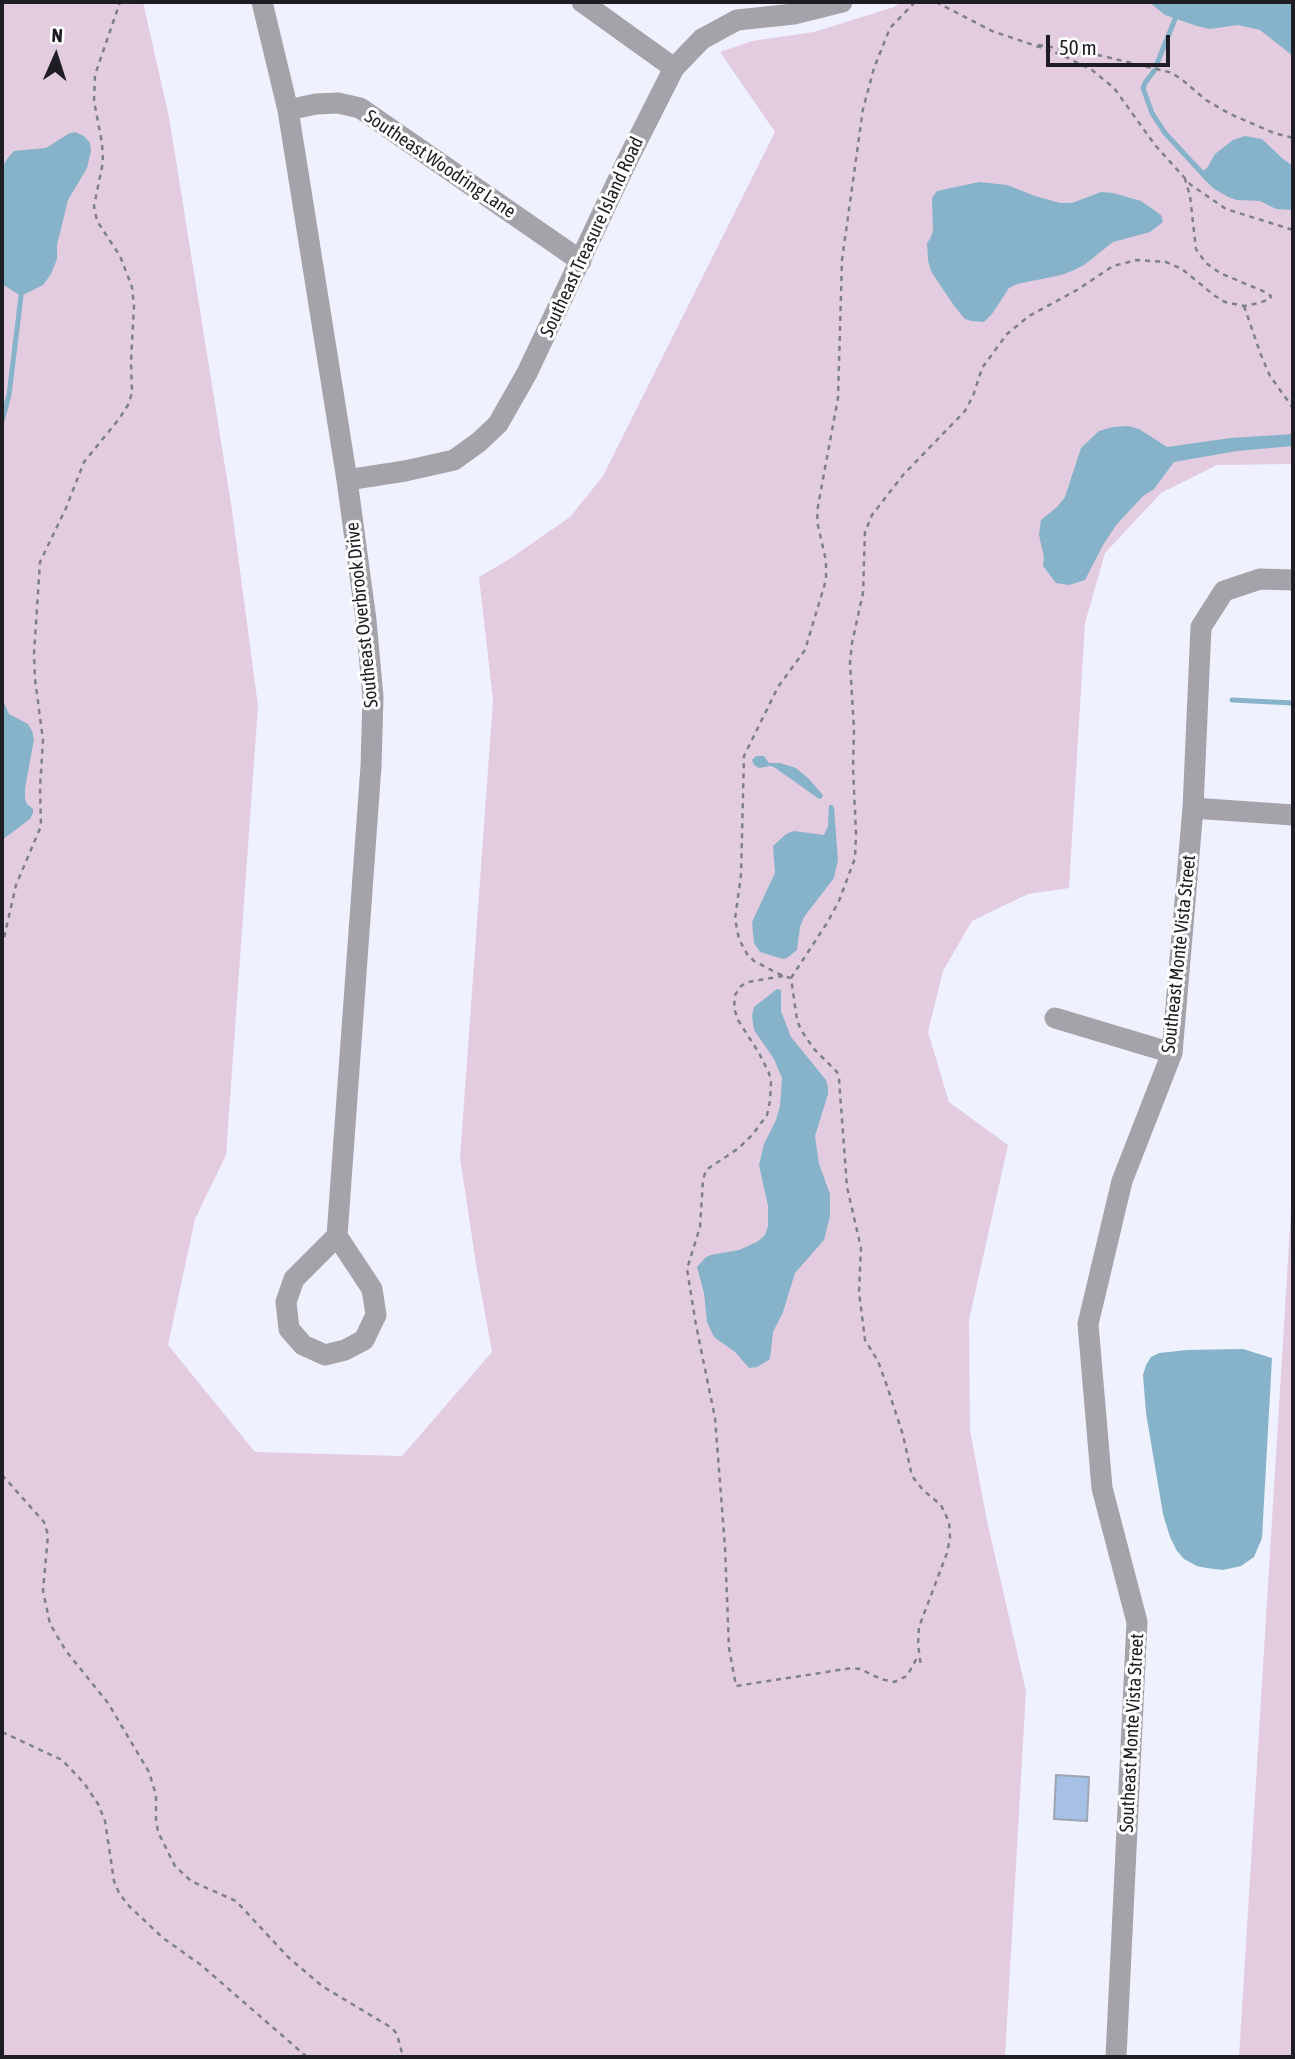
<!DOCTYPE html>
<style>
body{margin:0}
#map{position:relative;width:1295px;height:2059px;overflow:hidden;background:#f0f1fe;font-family:"Asap Condensed",sans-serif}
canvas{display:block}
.frame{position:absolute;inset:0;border:4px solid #1d1d23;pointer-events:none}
.north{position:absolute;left:21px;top:21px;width:70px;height:70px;-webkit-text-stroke:5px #fff;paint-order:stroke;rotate:3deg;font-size:19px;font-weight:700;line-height:28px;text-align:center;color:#1d1d23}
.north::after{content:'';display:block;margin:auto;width:24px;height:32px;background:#1d1d23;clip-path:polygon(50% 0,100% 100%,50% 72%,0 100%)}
.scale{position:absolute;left:1046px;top:35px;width:124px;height:32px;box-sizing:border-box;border:4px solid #1d1d23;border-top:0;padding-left:9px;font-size:21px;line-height:24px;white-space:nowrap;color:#1d1d23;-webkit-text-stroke:5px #fff;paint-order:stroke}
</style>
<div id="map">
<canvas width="1295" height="2059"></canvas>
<div class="frame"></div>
<div class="north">N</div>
<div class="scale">50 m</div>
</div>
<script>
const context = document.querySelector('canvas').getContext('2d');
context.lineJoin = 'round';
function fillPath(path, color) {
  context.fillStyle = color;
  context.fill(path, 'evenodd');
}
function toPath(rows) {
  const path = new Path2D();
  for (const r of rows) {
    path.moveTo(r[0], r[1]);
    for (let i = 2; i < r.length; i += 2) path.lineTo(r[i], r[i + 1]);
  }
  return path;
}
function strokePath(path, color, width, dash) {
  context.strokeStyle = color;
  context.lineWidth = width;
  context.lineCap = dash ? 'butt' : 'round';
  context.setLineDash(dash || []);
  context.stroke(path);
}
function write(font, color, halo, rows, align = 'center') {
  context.font = font + ' "Asap Condensed",sans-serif';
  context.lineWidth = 6;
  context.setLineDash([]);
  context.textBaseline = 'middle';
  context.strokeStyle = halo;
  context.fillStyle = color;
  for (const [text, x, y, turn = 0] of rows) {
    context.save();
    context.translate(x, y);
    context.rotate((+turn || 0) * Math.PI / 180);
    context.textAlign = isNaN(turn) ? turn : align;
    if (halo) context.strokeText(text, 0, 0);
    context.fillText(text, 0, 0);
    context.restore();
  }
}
fillPath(toPath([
 [2,2,143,2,169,117,232,510,258,706,226,1155,195,1219,168,1345,255,1452,402,1456,492,1352,477,1270,460,1158,493,700,479,577,511,558,570,517,603,476,775,132,720,52,752,41,814,32,894,7,901,2,1293,2,1293,464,1217,465,1161,493,1105,553,1085,623,1069,888,1028,894,972,921,943,971,928,1032,949,1102,1008,1145,969,1320,970,1430,987,1521,1026,1691,1005,2057,2,2057],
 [1293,1178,1293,2057,1239,2057]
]), '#e3ccdf');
fillPath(toPath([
 [1149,2,1293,2,1293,56,1260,30,1238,25,1210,29,1197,26,1165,15],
 [75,132,84,136,90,143,91,151,87,168,68,200,57,245,57,259,51,274,43,285,21,296,2,284,2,168,7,159,14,151,46,148,68,134],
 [1245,136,1262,139,1283,159,1293,166,1293,210,1276,209,1260,201,1237,200,1228,197,1213,188,1200,175,1201,172,1207,168,1215,154,1233,140],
 [979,182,1007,185,1035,196,1060,203,1072,203,1101,192,1113,193,1141,201,1161,215,1163,222,1150,232,1113,242,1084,265,1072,271,1061,275,1017,284,1009,288,992,314,984,322,971,321,965,319,955,307,932,273,928,261,927,243,930,239,933,231,932,198,937,191],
 [1128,426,1139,429,1167,447,1231,438,1293,434,1293,446,1237,451,1174,462,1154,489,1143,496,1117,524,1103,545,1085,580,1069,585,1056,583,1043,566,1044,557,1039,535,1041,520,1057,507,1065,497,1081,448,1099,431,1113,427],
 [2,698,9,714,28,724,32,731,34,739,25,789,25,798,27,804,33,809,33,813,30,819,2,840],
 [756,756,764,756,769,763,780,763,796,768,809,779,823,795,822,798,819,799,812,794,774,767,770,766,759,768,754,765,752,760],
 [829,805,832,805,834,808,838,860,834,878,804,917,800,927,797,950,787,958,783,959,760,952,754,943,752,922,775,873,773,846,786,834,794,831,824,835,828,826],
 [777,989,781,990,781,1011,791,1037,826,1080,828,1087,828,1094,815,1136,819,1164,830,1194,830,1216,824,1240,795,1273,783,1312,773,1332,770,1359,757,1367,749,1368,735,1352,714,1337,707,1322,704,1293,697,1267,706,1257,711,1255,739,1250,757,1242,765,1235,768,1226,768,1206,759,1165,764,1144,776,1120,780,1106,782,1078,774,1059,754,1030,752,1016,754,1007],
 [1243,1349,1272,1358,1262,1538,1254,1557,1241,1566,1223,1570,1206,1568,1197,1566,1184,1559,1177,1551,1170,1537,1163,1514,1146,1413,1143,1375,1146,1365,1151,1357,1159,1353,1187,1350]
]), '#86b3ca');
strokePath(toPath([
 [1156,66,1175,19],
 [1154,71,1145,83,1143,88,1152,113,1165,133,1201,172],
 [2,421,9,395,21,296],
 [1232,700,1293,703]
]), '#86b3ca', 5);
const building = toPath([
 [1056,1775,1089,1777,1087,1821,1054,1819,1056,1775]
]);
fillPath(building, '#a6c1e5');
strokePath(building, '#9ca6b2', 2);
strokePath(toPath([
 [915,2,890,28,874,68,863,109,842,260,838,398,818,506,817,521,826,561,826,580,805,650,778,687,744,756,741,875,735,919,739,939,747,954,754,961,783,976,791,978,797,1020,801,1030,814,1049,837,1072,839,1079,847,1187,861,1248,859,1292,865,1340,878,1361,887,1386,903,1435,912,1476,923,1490,941,1505,949,1522,950,1538,947,1553,919,1627,918,1644,921,1667],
 [936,2,992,31,1060,54,1092,70,1114,88,1155,145,1191,185,1226,209,1293,230],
 [1038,45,1094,54,1169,72,1180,78,1206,100,1230,114,1274,133,1293,138],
 [1244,306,1261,355,1270,376,1293,408],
 [2,947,16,885,41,826,40,788,43,740,35,679,34,654,40,562,66,508,84,462,119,419,128,405,132,393,131,361,134,306,132,287,120,256,97,221,94,206,103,162,102,143,94,101,95,75,120,2],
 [783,976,748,982,741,986,735,995,734,1008,738,1020,759,1053,769,1073,771,1082,770,1101,767,1115,753,1134,739,1148,706,1170,703,1180,700,1227,687,1269,696,1325,715,1418,725,1547,729,1648,736,1686,852,1668,860,1669,881,1679,894,1682,907,1676,918,1656],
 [791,978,827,923,839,901,855,858,856,833,853,768,854,729,850,663,852,643,863,593,865,532,872,515,903,475,965,411,973,396,982,368,1007,334,1029,316,1077,290,1113,266,1137,260,1166,262,1182,269,1215,296,1225,302,1244,306,1259,303,1270,299,1271,296,1265,292,1220,273,1206,263,1200,255,1196,249,1190,196,1185,179],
 [2,1475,44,1522,48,1535,43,1591,50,1624,66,1651,108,1703,149,1772,156,1795,156,1819,158,1832,175,1866,191,1881,236,1901,288,1957,322,1986,392,2028,397,2034,403,2057],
 [2,1732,62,1760,84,1783,98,1804,105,1821,114,1881,119,1893,129,1906,163,1938,201,1965,307,2057]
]), '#7f8089', 2.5, [5, 5]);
strokePath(toPath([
 [262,2,288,110,347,480,366,620,373,697,371,766,337,1236,372,1289,376,1315,364,1340,345,1350,325,1355,303,1345,289,1329,286,1302,294,1279,337,1236],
 [582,2,674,68],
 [288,110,316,104,338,103,360,108,581,261],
 [347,480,405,471,454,460,479,442,498,424,527,373,626,163,674,68,702,39,737,20,794,14,842,2],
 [1193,808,1293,815],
 [1055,1018,1172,1053],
 [1116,2057,1137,1622,1102,1488,1088,1324,1122,1181,1172,1053,1193,808,1201,627,1224,591,1260,579,1293,580]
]), '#a5a3a9', 21);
write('19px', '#1d1d23', '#fff', [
 ["Southeast Woodring Lane",440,164,34],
 ["Southeast Treasure Island Road",592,237,-65],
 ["Southeast Overbrook Drive",362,615,-96],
 ["Southeast Monte Vista Street",1179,954,-84],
 ["Southeast Monte Vista Street",1132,1733,-87]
]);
</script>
